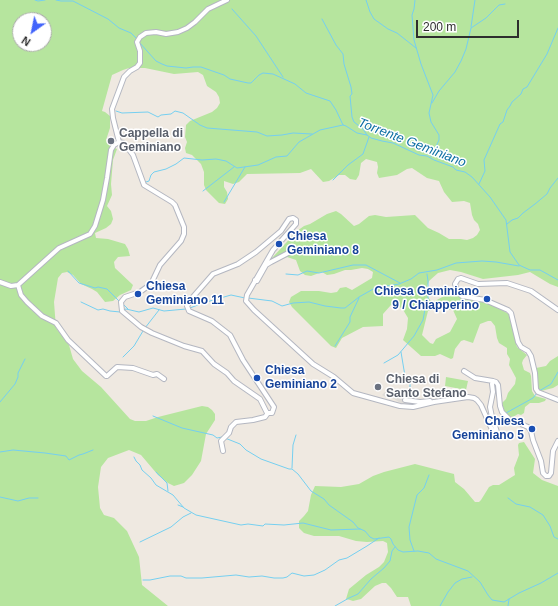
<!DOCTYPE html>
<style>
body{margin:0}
#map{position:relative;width:558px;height:606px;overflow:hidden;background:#efe9e1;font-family:Helvetica,sans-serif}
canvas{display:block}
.north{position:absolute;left:12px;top:12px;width:40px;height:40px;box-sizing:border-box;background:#fff;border:1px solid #ababab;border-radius:50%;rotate:213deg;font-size:11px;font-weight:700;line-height:16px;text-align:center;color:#2e2e2e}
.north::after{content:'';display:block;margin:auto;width:14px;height:18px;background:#4264fb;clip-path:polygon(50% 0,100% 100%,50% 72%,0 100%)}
.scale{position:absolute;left:416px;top:20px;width:103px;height:18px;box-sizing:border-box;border:2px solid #2e2e2e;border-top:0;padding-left:5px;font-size:12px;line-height:14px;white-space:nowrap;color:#2e2e2e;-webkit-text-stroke:3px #fff;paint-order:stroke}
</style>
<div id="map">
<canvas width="558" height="606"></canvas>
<div class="north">N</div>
<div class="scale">200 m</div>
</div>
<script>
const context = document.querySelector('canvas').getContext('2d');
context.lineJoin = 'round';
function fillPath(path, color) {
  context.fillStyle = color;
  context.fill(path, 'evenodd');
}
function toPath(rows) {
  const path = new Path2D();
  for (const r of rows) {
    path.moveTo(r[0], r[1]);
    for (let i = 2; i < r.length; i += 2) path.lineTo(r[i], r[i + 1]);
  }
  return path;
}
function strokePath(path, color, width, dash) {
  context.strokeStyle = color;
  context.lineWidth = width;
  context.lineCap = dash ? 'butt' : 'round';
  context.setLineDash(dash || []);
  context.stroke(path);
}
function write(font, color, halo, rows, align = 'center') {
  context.font = font + ' Helvetica,sans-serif';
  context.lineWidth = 3;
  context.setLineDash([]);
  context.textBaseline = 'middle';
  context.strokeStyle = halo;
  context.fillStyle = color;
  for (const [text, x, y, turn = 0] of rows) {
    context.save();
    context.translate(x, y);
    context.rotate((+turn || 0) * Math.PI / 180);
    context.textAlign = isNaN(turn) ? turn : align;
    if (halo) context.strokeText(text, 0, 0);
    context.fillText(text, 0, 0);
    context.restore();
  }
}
fillPath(toPath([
 [0,0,558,0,558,287,550,284,530,272,518,275,483,279,461,272,450,270,438,273,429,281,425,292,430,300,432,301,435,301,446,295,454,293,462,298,488,303,509,314,517,347,527,355,523,360,522,363,524,370,530,373,531,376,532,391,535,396,546,399,545,401,539,403,530,403,525,407,524,413,521,415,518,414,513,417,508,416,504,411,502,403,506,399,508,393,515,384,516,378,509,365,510,359,507,354,507,348,499,343,497,338,495,326,491,321,488,321,480,324,473,343,464,340,461,341,455,349,453,358,451,359,440,354,435,356,421,356,403,340,407,329,408,318,402,308,391,305,383,314,383,326,363,327,342,338,336,348,331,346,292,307,289,302,291,297,301,291,319,291,331,293,337,292,340,288,346,287,352,290,372,278,373,272,368,269,362,268,351,270,345,270,334,274,327,275,322,272,311,276,305,275,300,271,296,260,287,257,278,260,272,258,297,231,304,226,310,224,327,214,336,211,341,214,354,226,359,224,369,216,375,215,386,217,415,215,428,228,439,233,449,239,461,239,467,240,473,238,477,235,480,230,478,224,474,220,472,215,470,203,464,201,452,202,444,192,439,181,427,178,412,168,407,169,397,175,379,178,377,173,378,167,377,162,366,159,361,163,359,175,356,180,350,179,345,175,339,175,329,181,323,182,311,169,300,173,247,174,239,182,233,184,224,181,224,187,227,192,228,199,225,204,219,203,206,190,204,185,204,172,201,164,192,155,186,153,185,148,187,142,185,137,186,125,190,121,212,112,217,108,220,103,219,97,216,92,207,86,203,75,198,72,174,74,145,68,129,68,123,70,112,75,102,111,105,112,110,116,110,128,106,140,109,145,117,149,113,160,111,184,112,195,107,206,111,211,113,219,111,224,106,228,95,233,96,238,108,239,125,244,128,249,130,256,118,257,114,262,115,268,133,285,131,290,120,295,113,301,105,302,97,292,92,289,81,284,73,275,67,272,62,273,58,278,54,302,56,328,69,345,73,359,82,371,101,387,130,419,135,421,146,421,158,417,202,406,208,407,212,410,215,414,215,420,206,434,201,461,192,475,184,483,174,486,168,483,158,475,141,455,129,450,108,458,101,467,98,487,100,508,104,515,114,518,127,531,139,557,142,585,168,606,0,606],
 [20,20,44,20,44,44,20,44],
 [438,308,444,310,453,310,457,319,450,332,436,339,433,344,430,343,422,335,428,311],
 [558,356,558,385,553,388,541,391,539,389,538,387,536,368,546,366,550,361],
 [446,377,468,381,466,390,445,386],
 [524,442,535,459,533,473,542,480,558,486,558,606,411,606,408,597,397,597,391,588,386,583,382,583,375,586,361,599,353,601,350,600,346,599,349,589,366,575,379,567,384,562,388,552,387,543,383,541,367,542,356,541,339,536,314,536,304,533,299,528,299,521,304,516,308,511,311,495,315,486,341,487,359,484,373,476,384,472,415,464,454,474,455,482,464,489,475,502,479,502,481,500,489,487,493,485,499,485,515,475,514,468,519,455,518,445,519,443]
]), '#b6e59e');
fillPath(toPath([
 [388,389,393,395,422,400,430,400,416,405,402,404,388,395,386,397,382,395]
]), '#dfdcd8');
strokePath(toPath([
 [35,0,38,1,45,0],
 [56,0,61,1,73,1,108,19,119,28,131,33,137,39],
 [366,0,370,12,374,19,388,29,397,33,416,48],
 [415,0,414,9,412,15,414,40,421,64,433,95,429,113,431,122,439,135,439,140,431,157],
 [232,9,256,36,283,77],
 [322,19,336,45,343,54,344,64,351,87,352,94,350,96,352,117,354,122,363,129,367,135],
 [471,27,475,0],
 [139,42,156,61,162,64,167,66,186,68,193,67,201,67,224,75,230,79,248,83,251,83,259,75,263,73,273,74,295,84,306,93,330,101,336,110,343,125,346,126,357,133,367,135,371,138,382,141,393,143,419,155,427,156,434,160,453,167,456,170,465,172,472,177,490,197,506,220,510,252,519,265,530,270,540,270,558,280],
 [432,103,439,91,455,72,461,61,466,49,471,28,486,18,499,5,505,4],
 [116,111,122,113,148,112,158,117,161,115,171,114,175,111,183,113,200,125,207,128,257,132,267,136,282,135,293,133,312,134],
 [333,180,348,165,363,154,369,137],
 [146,182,149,181,151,175,154,172,166,169,176,164,184,158,202,160,216,159,226,161,237,168,258,165,276,157,287,156,299,142,320,130,343,125],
 [479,184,485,171,484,160,500,124,503,122,507,110,510,106,512,102,521,94,523,89,527,87,547,54,558,28],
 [203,191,234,167],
 [224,202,245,167],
 [507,224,512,220,518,218,523,213,535,204,547,194,550,188,558,178],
 [68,271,79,283,95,288,98,287,107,289,119,301],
 [286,274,298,275,307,271,319,273,353,265,366,265,400,283],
 [248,298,272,301,282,306,293,303,309,302,325,306,341,308,345,308,359,297,375,288,399,284,411,279,419,273,437,270,456,263,482,261,496,262,519,266],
 [81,302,98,310,103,309,110,311,120,312],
 [123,304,128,309],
 [190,308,203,303,231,295,245,298],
 [123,310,126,309,139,312,153,308,164,311,186,309],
 [145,328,159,310],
 [335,346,350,322,350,317,359,298],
 [401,352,405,376,410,381,410,397],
 [123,357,134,346,143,331],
 [384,363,398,355,414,336,423,320,425,309,428,303,428,281,427,274],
 [539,391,551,384,558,372],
 [0,402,15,384,18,377,18,373,25,359],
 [506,413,533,398,537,393],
 [153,416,182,428,213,435,217,438,222,437],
 [225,438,240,444,246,450,261,459,289,469,292,469,298,474,311,491,324,499,329,505,353,522,358,528,365,531,370,537,374,539,389,537,391,539,393,544,398,550,403,552,418,551,429,553,436,559,468,571,480,582,488,595,492,600,504,602,519,593,541,583,558,573],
 [0,452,13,450,45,453,66,456,69,460,79,455,83,454,93,450],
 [134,457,136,461,140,465,142,470,151,478,156,485,173,495,184,508,196,515,241,525,248,524,263,526,265,524,284,525,303,523,331,530,360,529],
 [292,468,293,445,296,435],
 [156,472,167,483,168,491],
 [0,497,18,501,29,498,38,498],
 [508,498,516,504,530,507,543,515,550,526,554,537,558,539],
 [178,505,183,507],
 [140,542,171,527,183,517,191,513],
 [414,551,410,540,409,527,417,495,424,488,429,475],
 [143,580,150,580,170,576,181,576,186,578,202,578,236,575,249,577,262,576,274,578,283,578,287,577,292,573,304,576,314,575,325,570,339,560,347,558,367,546,379,538],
 [335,606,349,598,358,594,371,579,384,568,390,561,392,551,395,547],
 [440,606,448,592,455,583,462,579,472,577],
 [508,606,509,599]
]), '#75cff0', 1);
const street = toPath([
 [119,142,123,143,127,147,133,155,144,185,172,202,175,205,184,227,184,234,181,241,160,265,151,284,140,292,125,297,121,302,122,311,141,327,152,333,184,346,202,351,214,364,227,373,234,381,260,399,267,413,272,413,274,407,243,360,230,335,212,321,189,311,187,306,192,298,213,274,238,264,256,252,281,231,289,219,293,218,296,220,296,224,273,250,247,295,246,301,254,310,313,364,334,377,353,393,400,406,413,407,434,402,468,397,474,398,477,400,481,405,493,432,496,435,497,432,492,417,490,407,493,392,492,384,493,381,496,382,498,385,500,406,502,412,509,419,528,427,531,431,533,440,541,461,543,473,546,476,549,476,551,473,553,451,558,441],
 [119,142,113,118,112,109,124,77,130,71,137,67,140,63,140,51,137,42,140,37,146,33,156,32,166,34,178,32,187,28,195,22,208,9,227,0],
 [255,280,257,281,266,265,271,262,292,251],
 [0,282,11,286,18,285,59,248,90,234,95,226,103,200,107,178,111,150,114,145,119,142],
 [18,285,21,295,27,302,42,316,56,323,68,340,106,376,107,376,117,367,133,368,153,375,157,374,164,379],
 [558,310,531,291,507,283,478,284,461,278,458,279,455,284,457,291,462,296,485,300,508,310,511,313,518,342,521,347,528,351,531,356,535,373,536,389,538,392,558,400],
 [464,371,475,378,493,381],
 [405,400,420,402,430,401],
 [223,451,221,441,229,433,231,427,236,422,253,420,265,417,268,413]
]);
strokePath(street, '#b4b7c1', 6);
strokePath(street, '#fff', 4);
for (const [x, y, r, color] of [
 [111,141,4,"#6b7280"],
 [279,244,4,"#1a4fb4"],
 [138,294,4,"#1a4fb4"],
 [487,299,4,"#1a4fb4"],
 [257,378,4,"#1a4fb4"],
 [378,387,4,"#6b7280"],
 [532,429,4,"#1a4fb4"]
]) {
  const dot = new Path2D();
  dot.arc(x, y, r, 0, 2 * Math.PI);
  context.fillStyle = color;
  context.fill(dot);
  strokePath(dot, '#fff', 1.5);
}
write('bold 12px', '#5b616d', '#fff', [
 ["Cappella di",119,134],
 ["Geminiano",119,148],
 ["Chiesa di",386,380],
 ["Santo Stefano",386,394]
], 'left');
write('bold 12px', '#164399', '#fff', [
 ["Chiesa",287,237],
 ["Geminiano 8",287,251],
 ["Chiesa",146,287],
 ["Geminiano 11",146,301],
 ["Chiesa Geminiano",479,292,"right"],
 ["9 / Chiapperino",479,306,"right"],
 ["Chiesa",265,371],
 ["Geminiano 2",265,385],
 ["Chiesa",524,422,"right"],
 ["Geminiano 5",524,436,"right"]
], 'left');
write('italic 13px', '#0d6fa3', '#fff', [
 ["Torrente Geminiano",412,143,21]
]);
</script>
